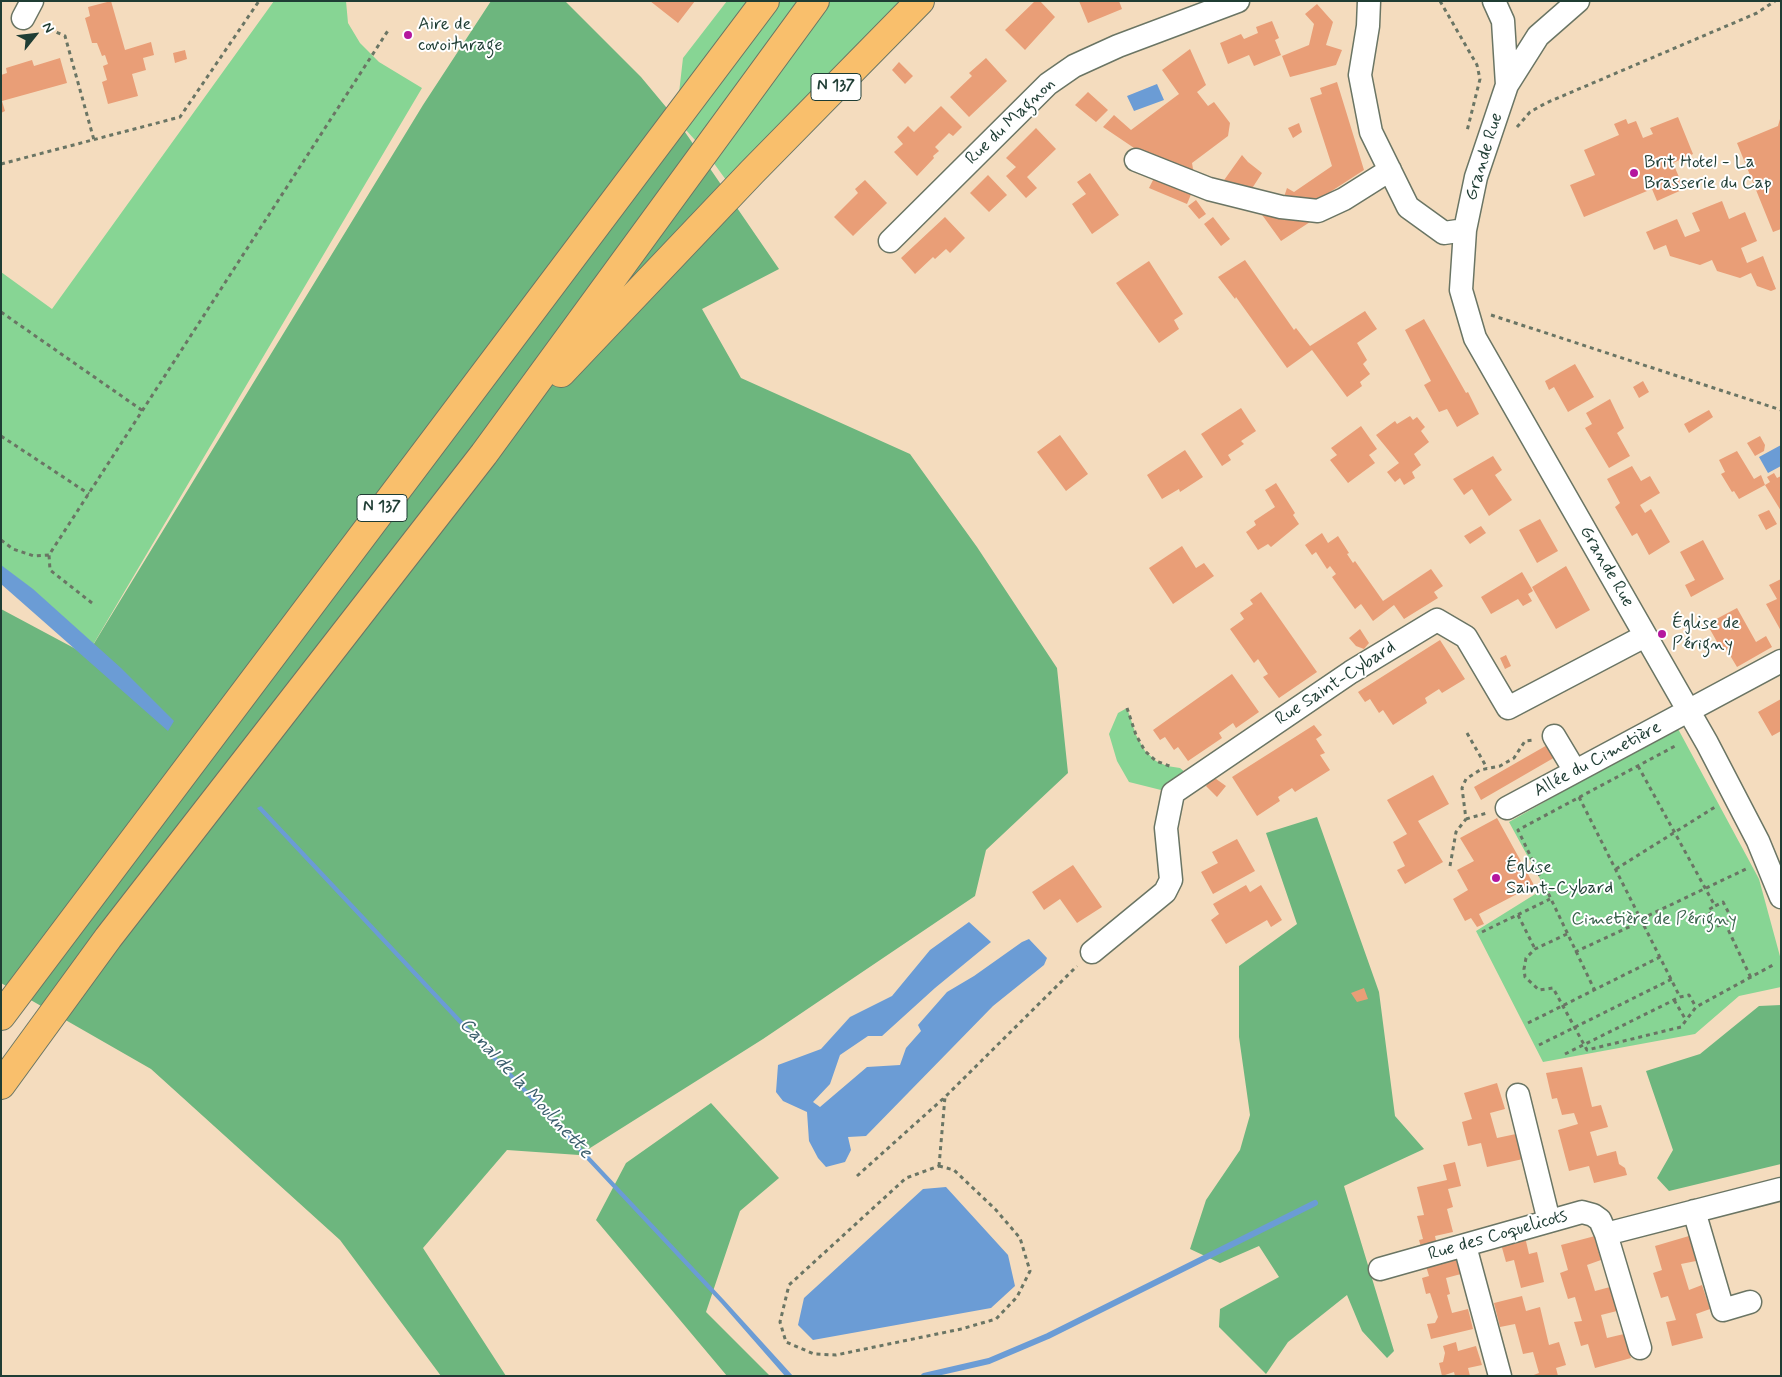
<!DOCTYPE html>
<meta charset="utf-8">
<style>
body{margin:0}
#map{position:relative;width:1782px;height:1377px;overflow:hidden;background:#f4dcbe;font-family:Mynerve,sans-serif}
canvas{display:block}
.frame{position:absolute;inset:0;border:2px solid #1f3d34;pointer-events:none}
.north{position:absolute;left:10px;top:10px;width:50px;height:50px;-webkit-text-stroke:4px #fff;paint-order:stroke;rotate:61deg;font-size:14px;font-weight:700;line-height:20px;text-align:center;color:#1f3d34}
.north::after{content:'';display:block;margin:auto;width:18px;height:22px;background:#1f3d34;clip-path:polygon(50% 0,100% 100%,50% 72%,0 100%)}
</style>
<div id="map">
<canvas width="1782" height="1377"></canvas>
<div class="frame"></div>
<div class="north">N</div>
</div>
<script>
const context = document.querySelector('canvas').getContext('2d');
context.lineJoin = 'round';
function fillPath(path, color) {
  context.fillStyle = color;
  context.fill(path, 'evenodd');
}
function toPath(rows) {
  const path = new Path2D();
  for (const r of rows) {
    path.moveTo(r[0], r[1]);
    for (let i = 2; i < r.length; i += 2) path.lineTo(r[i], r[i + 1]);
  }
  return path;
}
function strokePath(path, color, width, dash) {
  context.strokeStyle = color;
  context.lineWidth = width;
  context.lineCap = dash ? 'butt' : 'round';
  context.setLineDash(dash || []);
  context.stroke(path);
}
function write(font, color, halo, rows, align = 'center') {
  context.font = font + ' Mynerve,sans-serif';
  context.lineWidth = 4;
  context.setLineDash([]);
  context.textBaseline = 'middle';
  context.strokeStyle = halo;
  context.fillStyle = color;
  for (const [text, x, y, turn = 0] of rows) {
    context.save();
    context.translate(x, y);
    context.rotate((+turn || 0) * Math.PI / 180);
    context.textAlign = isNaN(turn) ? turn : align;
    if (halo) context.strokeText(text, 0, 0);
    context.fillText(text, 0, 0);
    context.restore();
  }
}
fillPath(toPath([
 [274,1,346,1,348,23,360,43,379,62,422,88,87,655,1,582,1,272,52,309],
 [727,1,920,1,734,191,705,151,676,119,683,58],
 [1127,708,1136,735,1145,751,1156,761,1167,766,1180,768,1193,779,1173,793,1129,782,1117,761,1109,734,1118,713],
 [1677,727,1759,879,1781,960,1781,987,1739,996,1695,1034,1543,1062,1476,931,1545,888,1509,822]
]), '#87d594');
fillPath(toPath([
 [491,1,565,1,641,77,676,119,779,269,702,309,741,378,910,454,977,547,1057,668,1068,773,986,850,975,896,763,1039,579,1155,507,1150,423,1248,506,1376,441,1376,340,1240,151,1069,1,983,1,609,87,655,423,105],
 [1317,817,1379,992,1395,1116,1424,1149,1344,1186,1394,1351,1387,1358,1362,1331,1347,1295,1288,1342,1266,1374,1219,1327,1220,1309,1279,1277,1259,1246,1220,1263,1190,1249,1206,1200,1240,1150,1250,1115,1239,1037,1239,966,1297,924,1266,833],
 [1781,1005,1781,1164,1669,1191,1657,1178,1673,1150,1646,1071,1700,1054,1759,1006],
 [711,1103,779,1178,740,1211,706,1312,770,1376,727,1376,596,1220,626,1163]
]), '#6db67e');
fillPath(toPath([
 [1157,84,1164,100,1134,111,1127,96],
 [1781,445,1781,466,1768,473,1759,457],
 [1,565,33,589,121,668,174,721,168,731,1,584],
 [261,806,724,1300,793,1376,785,1376,721,1303,257,808],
 [969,922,991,942,935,988,882,1036,868,1036,840,1055,830,1084,813,1102,820,1107,867,1067,900,1065,906,1048,921,1031,918,1025,947,992,974,976,1022,942,1029,939,1047,958,1044,965,993,1006,866,1136,848,1137,851,1150,845,1162,826,1167,818,1158,809,1141,807,1112,783,1101,776,1092,778,1065,821,1049,850,1017,892,996,930,950],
 [946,1187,1008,1255,1015,1286,991,1308,813,1340,798,1325,804,1298,923,1189]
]), '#6b9cd5');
strokePath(toPath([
 [924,1376,989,1361,1048,1336,1315,1203]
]), '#6b9cd5', 6);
fillPath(toPath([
 [111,1,125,50,151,42,154,55,143,58,146,70,132,74,138,96,108,104,102,82,107,80,103,66,108,64,105,55,102,56,97,43,92,43,85,18,90,16,88,7],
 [650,1,695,1,678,23],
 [1035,1,1040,1,1055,17,1025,50,1005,30],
 [1079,1,1119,1,1122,9,1088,23],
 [1317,4,1333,22,1326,45,1342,50,1336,65,1290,77,1282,56,1309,45,1314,24,1305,14],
 [1272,21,1279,38,1275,40,1281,55,1254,66,1249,55,1228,64,1220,43,1241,34,1244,39,1258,33,1256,27],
 [1190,49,1206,85,1197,92,1208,106,1214,102,1230,123,1228,136,1192,163,1194,175,1143,154,1103,127,1114,115,1131,130,1179,94,1162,70],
 [185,50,187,59,175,63,173,53],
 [60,58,67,83,2,101,5,111,1,113,1,75,7,73,6,68,32,60,34,66],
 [986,58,1007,81,969,117,950,97,972,76,969,73],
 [899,62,913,76,905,84,892,70],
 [1337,82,1364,170,1313,203,1284,197,1287,188,1294,192,1332,166,1310,98,1322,94,1320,88],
 [1088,92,1108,110,1096,122,1075,105],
 [941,106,962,127,953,136,949,133,935,147,939,151,933,156,934,158,917,176,894,152,903,144,897,137,908,126,914,132],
 [1678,117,1693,154,1673,163,1684,189,1657,201,1652,189,1584,217,1570,185,1595,175,1584,150,1619,135,1614,124,1626,119,1628,124,1636,121,1643,138,1653,134,1650,128],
 [1780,119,1781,229,1773,232,1737,143,1778,126],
 [1299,123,1302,132,1293,138,1288,128],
 [1036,128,1056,149,1027,177,1037,188,1026,198,1006,176,1016,167,1006,158],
 [1242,155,1248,162,1262,173,1251,190,1222,183],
 [1090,173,1119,215,1092,234,1072,204,1086,194,1077,182],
 [1156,174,1192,192,1187,204,1149,188],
 [988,175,1007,195,989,212,970,193],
 [865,180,887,203,853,236,834,217,858,193,855,189],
 [1196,200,1206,214,1199,219,1188,206],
 [1722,201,1729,219,1745,212,1757,241,1741,248,1747,263,1763,256,1776,289,1771,291,1757,286,1751,273,1740,278,1717,271,1712,260,1700,265,1670,256,1666,245,1654,250,1646,232,1677,219,1685,237,1700,231,1692,213],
 [1262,210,1310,222,1281,241,1260,212],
 [945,217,965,238,950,253,946,249,935,259,933,257,915,274,901,258],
 [1213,217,1230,239,1221,246,1204,224],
 [1245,260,1294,330,1296,328,1310,346,1365,311,1377,329,1357,343,1367,360,1363,364,1370,374,1360,382,1362,386,1347,397,1312,350,1287,368,1236,297,1235,299,1218,277],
 [1149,261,1183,314,1174,320,1179,329,1159,343,1116,283],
 [1424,319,1466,393,1468,392,1479,414,1457,427,1447,409,1439,412,1424,385,1431,381,1405,330],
 [1575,364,1594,397,1568,412,1554,387,1549,390,1545,381],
 [1643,381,1649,392,1639,398,1633,387],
 [1610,399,1624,428,1617,433,1630,456,1609,468,1585,428,1592,424,1586,413],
 [1241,408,1256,431,1241,441,1244,444,1228,455,1231,460,1222,466,1201,434],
 [1709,410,1713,417,1689,433,1684,424],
 [1410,416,1413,420,1417,417,1425,427,1421,431,1429,442,1414,454,1421,465,1412,472,1415,478,1404,485,1400,478,1395,482,1387,472,1399,463,1376,435,1395,421,1397,424],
 [1361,426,1377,449,1369,455,1375,463,1348,483,1330,460,1337,455,1331,448],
 [1060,435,1088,474,1066,491,1037,452],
 [1760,436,1765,445,1764,451,1755,456,1747,443],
 [1185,450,1203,477,1180,492,1179,489,1162,499,1147,475],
 [1737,451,1754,479,1761,475,1765,485,1770,482,1767,477,1774,473,1777,478,1781,476,1781,511,1765,485,1739,499,1734,491,1732,492,1721,474,1725,472,1719,460],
 [1493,456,1502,470,1495,475,1512,500,1489,516,1472,489,1464,495,1453,479],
 [1632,466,1641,481,1650,476,1660,493,1640,505,1645,513,1651,509,1670,542,1649,555,1637,533,1632,536,1615,507,1620,503,1607,479],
 [1276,483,1295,513,1293,515,1299,524,1271,547,1268,544,1258,550,1246,532,1256,525,1254,521,1275,507,1265,490],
 [1769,510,1777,524,1766,530,1758,515],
 [1540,519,1558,551,1537,563,1519,530],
 [1481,526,1486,533,1470,544,1464,536],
 [1322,533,1328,543,1338,536,1349,553,1347,554,1353,563,1355,561,1383,601,1431,569,1443,586,1434,592,1438,598,1404,619,1394,605,1373,621,1361,604,1355,609,1332,577,1336,574,1330,566,1327,569,1316,552,1312,555,1305,545],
 [1703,540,1724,579,1691,597,1685,585,1695,580,1680,552],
 [1182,546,1196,568,1204,563,1214,576,1173,604,1149,568],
 [1566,566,1590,610,1556,629,1532,587],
 [1522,572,1533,591,1528,594,1532,601,1523,606,1518,599,1491,614,1481,597],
 [1781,579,1781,631,1766,604,1777,599,1769,585],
 [1261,592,1317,672,1279,698,1263,677,1268,674,1258,659,1254,663,1230,629,1244,619,1240,613,1253,604,1250,600],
 [1737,608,1756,642,1766,636,1772,647,1737,667,1725,647,1721,649,1707,624],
 [1360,629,1369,643,1364,649,1356,646,1349,638],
 [1440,640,1465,679,1442,693,1439,689,1425,698,1427,703,1393,725,1383,710,1379,713,1370,699,1365,702,1358,692],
 [1506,655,1511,666,1505,669,1500,658],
 [1232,674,1259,712,1236,728,1233,723,1219,733,1222,738,1188,761,1178,747,1174,750,1165,737,1160,740,1153,730],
 [1781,699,1781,731,1772,736,1758,712],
 [1314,725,1322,735,1316,739,1325,753,1320,755,1330,770,1295,792,1292,788,1278,797,1280,801,1257,816,1232,777],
 [1549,744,1557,756,1481,800,1474,787],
 [1433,775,1449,804,1418,821,1443,862,1405,884,1397,870,1405,866,1393,842,1407,834,1387,800],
 [1212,776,1226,786,1217,797,1206,786],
 [1497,818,1534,885,1479,914,1484,924,1477,927,1471,918,1465,921,1453,899,1468,890,1457,870,1474,861,1460,838],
 [1237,839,1255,871,1213,894,1201,872,1218,863,1212,852],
 [1073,865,1102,907,1077,923,1060,899,1044,910,1032,892],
 [1246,885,1250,892,1261,885,1282,920,1271,927,1267,920,1226,944,1211,920,1219,914,1213,904],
 [1364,988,1368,999,1357,1002,1351,993],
 [1582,1067,1592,1107,1601,1105,1608,1127,1590,1132,1597,1156,1616,1151,1619,1164,1625,1168,1627,1175,1594,1183,1589,1166,1569,1171,1558,1130,1578,1124,1574,1113,1562,1115,1557,1098,1552,1099,1546,1073],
 [1497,1083,1505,1109,1490,1113,1497,1138,1516,1134,1523,1159,1487,1167,1481,1143,1468,1146,1462,1122,1472,1119,1464,1093],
 [1455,1162,1461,1186,1448,1189,1453,1207,1447,1209,1453,1232,1435,1236,1438,1250,1423,1254,1419,1240,1423,1239,1417,1216,1424,1215,1417,1187,1447,1180,1443,1165],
 [1595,1236,1601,1260,1587,1265,1595,1291,1610,1287,1617,1311,1601,1315,1607,1338,1624,1334,1631,1358,1595,1368,1588,1344,1581,1346,1574,1322,1582,1321,1575,1297,1568,1299,1560,1273,1568,1270,1561,1245],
 [1689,1236,1696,1261,1681,1264,1689,1290,1702,1285,1710,1309,1696,1314,1703,1338,1672,1346,1666,1322,1676,1320,1668,1296,1661,1298,1653,1273,1662,1270,1655,1246],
 [1525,1237,1529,1254,1537,1252,1544,1282,1521,1288,1514,1260,1506,1262,1501,1244],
 [1456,1255,1461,1274,1446,1278,1450,1294,1447,1295,1452,1313,1468,1309,1473,1329,1431,1339,1427,1324,1435,1323,1438,1317,1430,1293,1426,1294,1422,1278,1429,1276,1425,1263],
 [1522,1296,1526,1311,1540,1307,1549,1345,1559,1342,1566,1365,1556,1368,1558,1376,1531,1376,1539,1373,1533,1352,1523,1354,1515,1324,1500,1327,1494,1303],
 [1456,1342,1458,1351,1476,1346,1482,1365,1468,1368,1470,1376,1455,1376,1454,1372,1442,1376,1439,1363,1443,1362,1445,1353,1443,1346]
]), '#e99e77');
const minor = toPath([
 [1369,1,1368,26,1360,75,1371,132,1408,207,1444,233,1465,230],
 [1494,1,1503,21,1507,85],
 [1578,1,1538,36,1507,85,1476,177,1465,230,1461,290,1475,338,1707,743,1758,841,1781,897],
 [23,18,32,1],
 [1136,160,1209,189,1281,207,1318,211,1344,199,1390,170],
 [890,241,1048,84,1074,66,1118,46,1238,1],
 [1554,736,1575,771],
 [1507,808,1781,661],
 [1092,952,1165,892,1171,880,1166,828,1173,793,1351,672,1437,620,1466,637,1508,708,1645,636],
 [1518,1095,1549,1221],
 [1694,1211,1723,1310,1750,1302],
 [1606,1234,1640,1348],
 [1465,1246,1500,1376],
 [1380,1269,1582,1212,1593,1215,1600,1220,1606,1234,1781,1189]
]);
const highway = toPath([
 [561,373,752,172,920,1],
 [1,1016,765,1],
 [1,1085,108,938,484,454,815,1]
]);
strokePath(minor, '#6a7564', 25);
strokePath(highway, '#6a7564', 30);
strokePath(toPath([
 [1440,1,1477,65,1480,79,1467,131],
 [42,26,65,36,94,140],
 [1517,127,1530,112,1546,103,1757,13,1775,1],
 [1,164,180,117,259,1],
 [1,312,143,411],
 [1491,315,1781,410],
 [1,436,89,494],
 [1,540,13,549,34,556,49,555],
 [92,603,50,570,49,555,389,29],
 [1127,708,1136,735,1145,751,1156,761,1172,767],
 [1467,733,1487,768],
 [1638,766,1715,906,1723,902,1732,919,1718,926,1708,910,1715,906],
 [1579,797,1680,997],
 [1466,819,1487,813],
 [1450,866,1456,832,1466,819,1462,788,1466,779,1480,770,1500,766,1514,758,1525,741,1533,740],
 [1616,869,1715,807],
 [1518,915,1535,949],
 [1641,919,1746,869],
 [1725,923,1751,978],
 [1482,932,1550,899],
 [1567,934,1535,949,1526,958,1524,969,1525,977,1539,990,1553,988,1587,1050,1681,1027,1696,1007,1773,965],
 [1575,952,1642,921],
 [1595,991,1518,830,1677,745],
 [1674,1000,1686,1020],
 [1528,1023,1660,957],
 [1539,1045,1672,979],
 [1565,1054,1680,997,1689,995,1696,1007],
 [939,1166,954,1170,996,1210,1020,1238,1030,1271,1017,1297,996,1319,961,1329,836,1355,814,1354,786,1342,780,1322,789,1285,906,1178,939,1166],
 [939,1166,945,1097],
 [857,1176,945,1097,1077,966]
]), '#6a7564', 3, [4, 4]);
strokePath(minor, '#fff', 22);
strokePath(highway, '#f9bf6c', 28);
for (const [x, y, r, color] of [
 [408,35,5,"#b5179e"],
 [1634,173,5,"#b5179e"],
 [1662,634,5,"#b5179e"],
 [1496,878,5,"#b5179e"]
]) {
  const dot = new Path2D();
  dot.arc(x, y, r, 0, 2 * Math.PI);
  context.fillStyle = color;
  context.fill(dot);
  strokePath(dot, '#fff', 2);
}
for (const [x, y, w] of [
 [836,87,50],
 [382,508,50]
]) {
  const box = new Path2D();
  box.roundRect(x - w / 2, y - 13.5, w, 27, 4);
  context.fillStyle = '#fff';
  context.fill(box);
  strokePath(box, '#1f3d34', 1);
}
write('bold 16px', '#1f3d34', null, [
 ["N 137",836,87],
 ["N 137",382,508]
]);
write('18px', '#1f3d34', '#fff', [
 ["Aire de",418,25],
 ["covoiturage",418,46],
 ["Brit Hotel - La",1644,163],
 ["Brasserie du Cap",1644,184],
 ["Église de",1672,624],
 ["Périgny",1672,645],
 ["Église",1506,868],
 ["Saint-Cybard",1506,889]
], 'left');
write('18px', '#1f3d34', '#fff', [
 ["Rue du Magnon",1011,122,-44],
 ["Grande Rue",1485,157,-73],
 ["Grande Rue",1606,567,60],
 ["Rue Saint-Cybard",1336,684,-33],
 ["Allée du Cimetière",1598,760,-28],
 ["Rue des Coquelicots",1498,1236,-16]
]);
write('18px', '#39634c', '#fff', [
 ["Cimetière de Périgny",1654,920]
]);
write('italic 19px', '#3a5e6c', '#fff', [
 ["Canal de la Moulinette",525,1089,47]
]);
</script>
